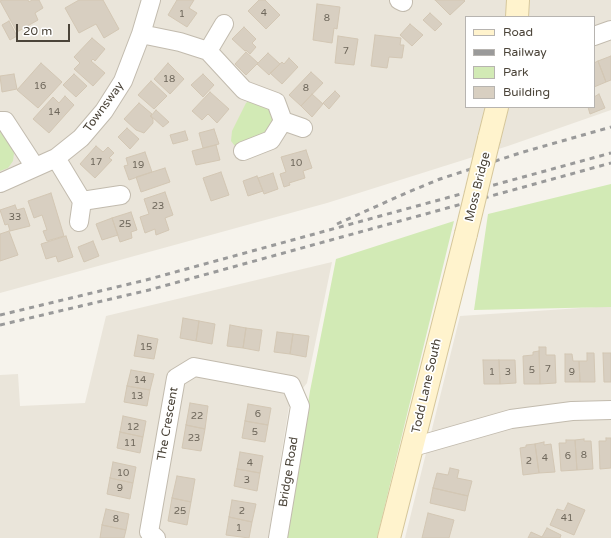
<!DOCTYPE html>
<style>
body{margin:0}
#map{position:relative;width:611px;height:538px;overflow:hidden;background:#f6f3ec;font-family:"Varela Round",sans-serif}
canvas{display:block}
.legend{position:absolute;left:465px;top:16px;width:130px;height:92px;box-sizing:border-box;background:#fff;border:1px solid #b7b4b0;margin:0;padding:5px 7px;list-style:none;font-size:12px;color:#4b4439}
.legend li{display:flex;align-items:center;gap:8px;height:20px}
.legend b{width:20px;border:1px solid #b7b4b0}
.scale{position:absolute;left:16px;top:24px;width:54px;height:18px;box-sizing:border-box;border:2px solid #4b4439;border-top:0;padding-left:5px;font-size:12px;line-height:14px;white-space:nowrap;color:#4b4439;-webkit-text-stroke:3px #fff;paint-order:stroke}
</style>
<div id="map">
<canvas width="611" height="538"></canvas>
<ul class="legend">
<li><b style="height:5px;background:#fff3cd"></b>Road</li>
<li><b style="height:5px;background:#9a9a9a"></b>Railway</li>
<li><b style="height:11px;background:#d2eab5"></b>Park</li>
<li><b style="height:11px;background:#d8cfc1"></b>Building</li>
</ul>
<div class="scale">20 m</div>
</div>
<script>
const context = document.querySelector('canvas').getContext('2d');
context.lineJoin = 'round';
function fillPath(path, color) {
  context.fillStyle = color;
  context.fill(path, 'evenodd');
}
function toPath(rows) {
  const path = new Path2D();
  for (const r of rows) {
    path.moveTo(r[0], r[1]);
    for (let i = 2; i < r.length; i += 2) path.lineTo(r[i], r[i + 1]);
  }
  return path;
}
function strokePath(path, color, width, dash) {
  context.strokeStyle = color;
  context.lineWidth = width;
  context.lineCap = dash ? 'butt' : 'round';
  context.setLineDash(dash || []);
  context.stroke(path);
}
function write(font, color, halo, rows, align = 'center') {
  context.font = font + ' "Varela Round",sans-serif';
  context.lineWidth = 3.5;
  context.setLineDash([]);
  context.textBaseline = 'middle';
  context.strokeStyle = halo;
  context.fillStyle = color;
  for (const [text, x, y, turn = 0] of rows) {
    context.save();
    context.translate(x, y);
    context.rotate((+turn || 0) * Math.PI / 180);
    context.textAlign = isNaN(turn) ? turn : align;
    if (halo) context.strokeText(text, 0, 0);
    context.fillText(text, 0, 0);
    context.restore();
  }
}
fillPath(toPath([
 [0,0,611,0,611,110,508,146,327,203,0,293],
 [466,17,594,17,594,107,466,107],
 [332,262,307,383,289,406,268,538,0,538,0,375,18,374,20,406,85,403,106,316],
 [611,306,611,538,405,538,460,316]
]), '#eae5da');
fillPath(toPath([
 [253,98,273,110,275,121,271,133,257,139,235,146,231,141,232,131,246,103],
 [0,131,9,142,14,153,13,161,8,168,0,171],
 [611,184,611,307,474,310,488,214],
 [454,221,377,538,286,538,310,391,336,259]
]), '#d2eab5');
const building = toPath([
 [2,0,28,0,29,2,32,0,39,0,43,8,35,13,38,20,17,32,0,1,2,0],
 [79,0,103,0,119,29,104,38,96,24,79,33,65,8,79,0],
 [177,0,194,0,189,8,197,13,187,27,168,15,177,0],
 [259,0,265,0,280,15,266,29,248,11,259,0],
 [435,0,464,0,465,1,450,15,435,0],
 [317,4,340,7,337,29,334,28,332,43,313,40,317,4],
 [430,13,442,24,435,31,423,20,430,13],
 [9,21,17,36,10,40,2,25,9,21],
 [410,24,423,35,412,46,400,35,410,24],
 [244,27,256,39,252,43,256,47,250,54,246,50,245,51,232,39,244,27],
 [375,35,401,38,400,45,404,45,402,58,389,57,387,68,371,66,375,35],
 [338,36,358,39,354,65,335,63,338,36],
 [92,38,105,49,95,61,93,59,91,61,105,73,93,86,74,69,80,63,74,57,92,38],
 [246,52,258,63,246,75,235,64,246,52],
 [268,53,280,64,269,75,257,64,268,53],
 [611,56,611,80,606,82,598,61,611,56],
 [289,58,298,67,282,84,270,73,282,62,284,64,289,58],
 [598,61,606,82,594,87,594,63,598,61],
 [41,63,62,82,38,108,17,90,41,63],
 [168,63,184,79,170,94,154,79,168,63],
 [311,72,323,83,301,106,289,95,311,72],
 [14,74,17,89,2,92,0,76,14,74],
 [74,74,87,86,76,97,63,85,74,74],
 [203,74,214,85,203,97,191,85,203,74],
 [151,81,167,96,154,109,138,95,151,81],
 [335,91,340,96,329,109,323,103,335,91],
 [210,92,229,109,217,123,208,114,202,120,192,111,210,92],
 [312,94,323,104,312,117,301,106,312,94],
 [599,94,605,108,590,114,588,107,594,107,594,97,599,94],
 [65,96,74,105,49,133,33,119,53,97,59,103,65,96],
 [139,103,152,114,150,116,153,119,153,123,144,133,136,130,124,119,139,103],
 [156,110,169,122,163,127,151,116,156,110],
 [127,128,139,139,130,149,118,137,127,128],
 [214,129,219,144,203,148,199,133,214,129],
 [185,131,188,140,173,144,170,135,185,131],
 [216,145,220,160,196,165,192,151,216,145],
 [96,146,103,152,108,147,114,153,109,158,112,160,95,178,80,164,96,146],
 [306,150,312,168,303,171,305,178,289,183,290,185,284,187,280,174,286,172,281,157,306,150],
 [145,152,152,172,129,180,124,166,128,165,126,158,145,152],
 [165,168,170,182,141,192,136,177,165,168],
 [221,172,229,195,211,201,203,178,221,172],
 [273,173,278,189,264,194,258,178,273,173],
 [257,176,263,191,248,196,243,181,257,176],
 [165,192,173,215,165,218,169,230,156,235,155,229,145,233,140,217,149,214,144,199,165,192],
 [51,193,64,236,47,241,43,231,47,230,42,215,34,218,28,201,51,193],
 [15,205,17,210,24,208,30,226,10,231,8,224,5,225,0,210,15,205],
 [131,212,137,230,131,232,132,238,120,242,112,218,131,212],
 [112,218,118,235,102,240,96,224,112,218],
 [9,231,18,255,0,261,0,234,9,231],
 [66,236,73,257,58,262,56,256,46,259,41,244,66,236],
 [93,241,99,256,84,262,78,247,93,241],
 [183,318,199,321,196,341,180,338,183,318],
 [199,321,215,324,212,344,196,341,199,321],
 [230,325,246,328,243,348,227,346,230,325],
 [246,328,262,330,259,351,243,348,246,328],
 [277,332,293,334,290,354,274,352,277,332],
 [293,334,309,336,306,357,290,354,293,334],
 [138,335,158,339,154,359,134,356,138,335],
 [539,347,546,347,546,355,555,355,556,383,540,384,539,347],
 [539,351,540,384,524,384,523,356,533,355,533,352,539,351],
 [587,353,594,353,595,382,580,382,579,361,587,361,587,353],
 [603,353,611,353,611,382,604,382,603,353],
 [565,354,572,354,573,361,579,361,580,382,565,382,565,354],
 [483,360,499,360,500,384,484,384,483,360],
 [499,360,515,360,516,383,500,384,499,360],
 [131,370,154,374,150,390,127,386,131,370],
 [127,386,150,390,147,406,124,402,127,386],
 [190,403,208,406,205,429,186,425,190,403],
 [248,404,271,408,268,425,245,421,248,404],
 [123,416,146,421,143,437,120,432,123,416],
 [245,421,268,425,265,442,242,438,245,421],
 [186,425,205,429,201,451,182,448,186,425],
 [120,432,143,437,140,453,117,448,120,432],
 [606,438,611,438,611,468,600,469,599,441,606,441,606,438],
 [584,439,584,441,591,441,593,469,577,470,575,440,584,439],
 [566,440,575,440,577,470,561,471,559,443,566,443,566,440],
 [544,442,544,445,551,444,555,472,539,473,535,444,544,442],
 [535,444,539,473,523,475,520,448,526,447,526,445,535,444],
 [240,452,263,456,260,473,237,469,240,452],
 [113,462,136,467,133,483,110,478,113,462],
 [450,468,459,470,457,478,472,481,468,496,433,488,437,473,448,475,450,468],
 [237,469,260,473,257,491,234,486,237,469],
 [177,476,195,479,191,502,172,498,177,476],
 [110,478,133,483,130,499,107,494,110,478],
 [433,488,468,496,465,511,430,503,433,488],
 [172,498,191,502,187,525,168,521,172,498],
 [232,500,256,504,252,522,229,517,232,500],
 [568,503,585,510,574,535,550,525,557,509,564,511,568,503],
 [106,509,129,514,126,530,102,525,106,509],
 [428,513,454,520,449,538,422,538,428,513],
 [229,517,252,522,249,538,226,535,229,517],
 [102,525,126,530,124,538,100,538,102,525],
 [547,528,561,535,560,538,528,538,531,532,542,537,547,528]
]);
fillPath(building, '#d8cfc1');
strokePath(building, '#d3c7b4', 1);
const street = toPath([
 [399,0,403,2],
 [141,34,180,42,208,51,244,90,276,102,283,121,271,140,243,151],
 [594,36,611,30],
 [208,51,224,24],
 [0,121,5,121,35,167],
 [283,121,303,128],
 [56,158,82,201],
 [0,183,56,158,81,138,104,111,123,81,141,34,151,0],
 [79,222,82,201,121,195],
 [413,447,511,419,572,411,611,410],
 [156,538,149,532,176,378,194,367,291,385,300,406,278,538]
]);
const secondary = toPath([
 [517,17,518,0],
 [489,139,497,107],
 [389,538,466,234]
]);
strokePath(street, '#c2bbae', 20);
strokePath(secondary, '#d6c79b', 24);
strokePath(street, '#fff', 18);
strokePath(secondary, '#fff3cd', 22);
strokePath(toPath([
 [337,224,406,193,440,179,520,153,611,127],
 [0,315,146,280,611,153],
 [0,325,149,290,611,163]
]), '#9a9a9a', 3, [5, 5]);
const secondaryBridge = toPath([
 [466,234,489,139]
]);
strokePath(secondaryBridge, '#d6c79b', 24, []);
strokePath(secondaryBridge, '#fff3cd', 22);
write('10px', '#6e675b', null, [
 ["4",264,13],
 ["1",182,14],
 ["8",327,18],
 ["7",346,51],
 ["18",169,79],
 ["16",40,86],
 ["8",306,88],
 ["14",54,112],
 ["17",96,162],
 ["10",296,163],
 ["19",138,165],
 ["23",158,206],
 ["33",15,217],
 ["25",125,224],
 ["15",146,347],
 ["7",548,369],
 ["5",532,370],
 ["1",492,372],
 ["3",508,372],
 ["9",572,372],
 ["14",140,380],
 ["13",137,396],
 ["6",258,414],
 ["22",197,416],
 ["12",133,427],
 ["5",255,432],
 ["23",194,438],
 ["11",130,443],
 ["8",584,455],
 ["6",568,456],
 ["4",545,458],
 ["2",529,461],
 ["4",250,463],
 ["10",123,473],
 ["3",247,480],
 ["9",120,488],
 ["25",180,511],
 ["2",242,511],
 ["41",567,518],
 ["8",116,519],
 ["1",239,528]
]);
write('12px', '#4b4439', '#fff', [
 ["Townsway",104,107,-54],
 ["Moss Bridge",478,187,-76],
 ["Todd Lane South",427,386,-77],
 ["The Crescent",168,424,-80],
 ["Bridge Road",289,472,-81]
]);
</script>
